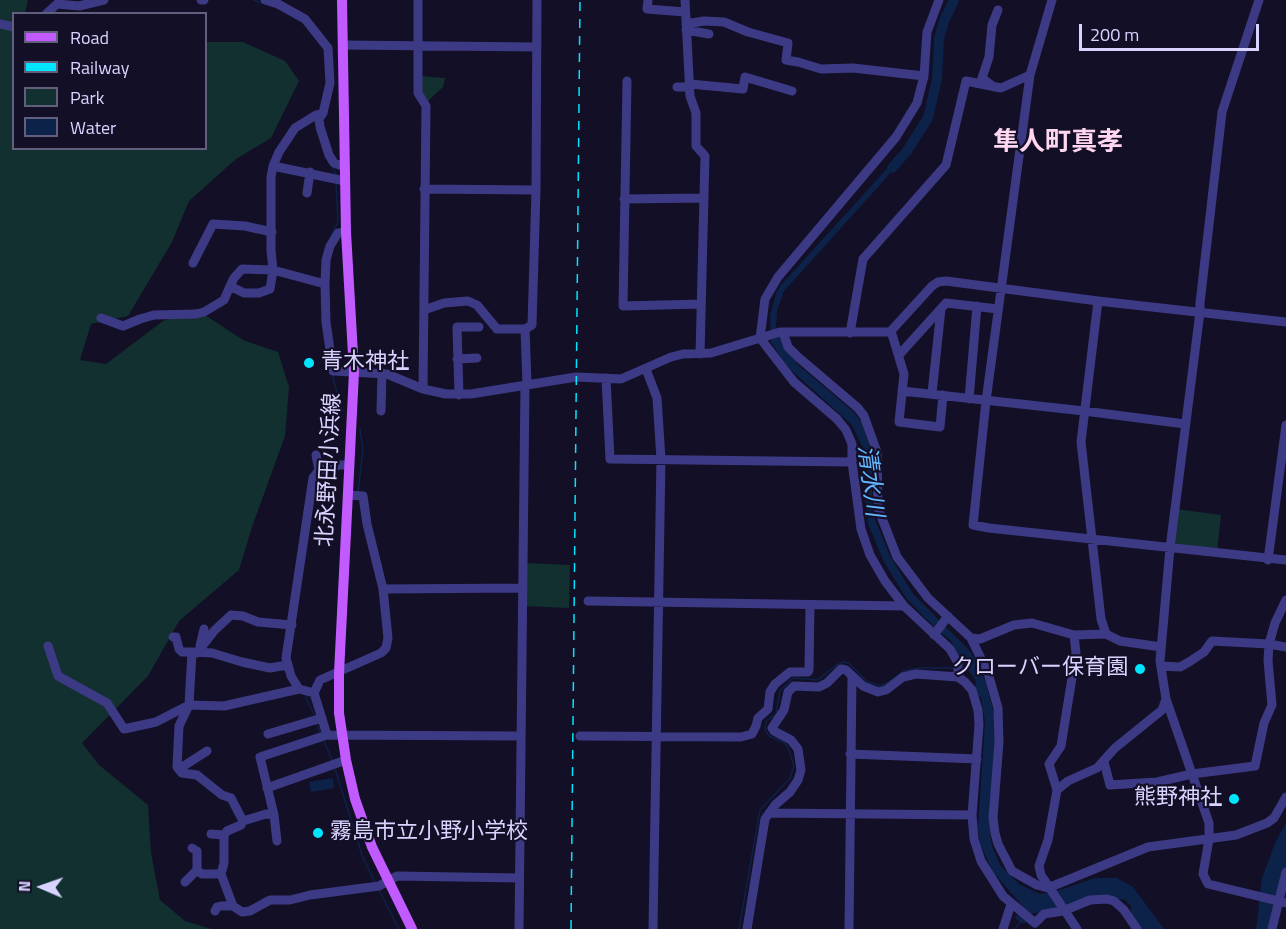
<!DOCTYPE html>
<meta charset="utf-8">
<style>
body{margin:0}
#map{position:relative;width:1286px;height:929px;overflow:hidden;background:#130f26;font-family:"Titillium Web",sans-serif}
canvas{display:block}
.legend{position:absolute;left:12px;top:12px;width:195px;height:138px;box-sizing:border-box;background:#130f26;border:2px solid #625e7d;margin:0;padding:8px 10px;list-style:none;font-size:18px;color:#d9d4ff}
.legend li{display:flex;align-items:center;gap:12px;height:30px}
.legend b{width:30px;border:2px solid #625e7d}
.north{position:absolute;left:12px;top:857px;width:60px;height:60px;-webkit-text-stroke:4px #130f26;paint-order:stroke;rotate:272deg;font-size:16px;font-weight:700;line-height:24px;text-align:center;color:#d9d4ff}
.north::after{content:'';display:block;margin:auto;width:21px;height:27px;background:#d9d4ff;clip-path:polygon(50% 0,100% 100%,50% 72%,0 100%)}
.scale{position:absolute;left:1079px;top:24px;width:180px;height:27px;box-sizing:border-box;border:3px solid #d9d4ff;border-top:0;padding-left:8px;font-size:18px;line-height:21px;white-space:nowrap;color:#d9d4ff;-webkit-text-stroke:4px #130f26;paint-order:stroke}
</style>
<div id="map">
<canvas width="1286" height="929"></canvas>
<ul class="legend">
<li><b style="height:8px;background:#c25bff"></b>Road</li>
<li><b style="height:8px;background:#00e5ff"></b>Railway</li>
<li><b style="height:16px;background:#12302f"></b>Park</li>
<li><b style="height:16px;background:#0c2248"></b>Water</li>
</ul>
<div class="north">N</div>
<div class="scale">200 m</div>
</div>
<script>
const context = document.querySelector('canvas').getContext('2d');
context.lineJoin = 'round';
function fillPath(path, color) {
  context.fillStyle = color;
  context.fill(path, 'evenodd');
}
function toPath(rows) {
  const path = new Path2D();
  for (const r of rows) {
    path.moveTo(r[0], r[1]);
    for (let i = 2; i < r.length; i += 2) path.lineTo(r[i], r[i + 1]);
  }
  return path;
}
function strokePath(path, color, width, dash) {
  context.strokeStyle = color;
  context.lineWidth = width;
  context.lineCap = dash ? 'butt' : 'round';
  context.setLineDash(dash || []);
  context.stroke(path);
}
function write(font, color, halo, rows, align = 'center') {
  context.font = font + ' "Titillium Web","Noto Sans JP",sans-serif';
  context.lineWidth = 4.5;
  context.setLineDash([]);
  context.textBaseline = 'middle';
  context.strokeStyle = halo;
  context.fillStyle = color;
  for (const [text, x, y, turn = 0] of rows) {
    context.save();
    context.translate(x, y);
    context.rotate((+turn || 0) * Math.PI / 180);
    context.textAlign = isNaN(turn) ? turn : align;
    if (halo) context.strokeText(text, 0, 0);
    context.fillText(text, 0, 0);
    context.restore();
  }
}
fillPath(toPath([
 [0,0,28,0,25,13,14,14,14,148,206,148,206,42,243,42,285,61,299,81,271,138,236,159,189,201,172,242,128,316,91,324,80,360,106,364,163,321,196,309,243,340,278,352,289,387,285,436,252,527,239,570,179,621,148,676,82,743,99,765,148,805,151,853,160,900,185,921,211,929,0,929],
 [420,76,445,78,443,87,426,103,420,92],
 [1176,509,1221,515,1217,552,1170,548],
 [526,563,570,565,569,608,524,606]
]), '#12302f');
fillPath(toPath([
 [900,159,887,177,784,291,777,311,776,327,781,340,797,364,854,412,862,423,872,454,872,504,875,519,890,556,913,594,968,649,976,660,985,680,996,721,990,834,992,846,1000,865,1019,884,1040,894,1063,889,1095,878,1117,878,1133,887,1164,929,1141,929,1131,914,1131,906,1125,900,1113,898,1035,913,1032,914,1025,923,1021,923,1015,918,1021,909,1021,904,992,871,980,843,978,828,985,722,981,697,977,695,975,689,976,682,950,640,934,627,906,598,884,562,868,524,865,498,865,461,863,448,852,425,792,371,783,361,771,342,770,316,776,293,781,285,892,163],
 [333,778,334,788,311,792,309,782],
 [1286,823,1286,866,1270,929,1256,929,1262,878,1276,841]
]), '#0c2248');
strokePath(toPath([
 [254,0,262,3],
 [332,166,336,175],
 [331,236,338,222,336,183],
 [332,374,342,411],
 [358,492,363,450,360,429],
 [307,695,306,698,315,717],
 [317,725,321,734],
 [324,741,333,762],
 [335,769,362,855,375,883],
 [379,890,399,929],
 [739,929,760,810,790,778,794,766,788,747,783,742,769,736,765,730,766,721,776,714,780,691,793,678,818,680,835,666,843,662,849,663,866,681,880,686,887,683,904,671,919,668,954,668],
 [1015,929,1020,922]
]), '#0c2248', 1.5);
strokePath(toPath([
 [892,168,907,151,928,118,937,79,939,39,944,21,954,0]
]), '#0c2248', 10);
strokePath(toPath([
 [201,0,204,0],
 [265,0,278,4,305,19,328,48,330,83,323,113,319,119,320,127,329,155,334,163,345,167],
 [418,0,418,93,426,106,423,389],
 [648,0,647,9,685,12],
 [685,0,690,96,696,113,696,146,705,156,700,354],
 [939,0,927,32,924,76,917,103,896,137,778,277,765,299,760,338,794,382,837,419,846,430,852,444,852,462,861,529,870,555,885,581,904,606,950,649,958,663,958,677],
 [1052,0,1030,75,986,401,973,525,989,528,1286,560],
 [1259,0,1222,112,1200,303,1200,312,1170,548,1160,661,1166,699,1209,823,1209,839,1203,874,1208,884,1286,903],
 [46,14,57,4,79,6,104,0],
 [0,24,14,27],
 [686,24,704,21,724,22,748,32,788,43,786,60,798,62,821,69,853,68,924,76],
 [686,30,709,34],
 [343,45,537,47],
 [627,81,623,306,701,304],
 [690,84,743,89,745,77,792,91],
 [677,87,690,87],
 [994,87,982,78,989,57,992,25,998,10],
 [323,113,316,115,295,128,279,152,273,166,271,177,271,250,273,270,325,284],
 [273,166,345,181],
 [424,189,536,190],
 [307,193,310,172],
 [624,199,703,198],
 [346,232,338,233,330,246,326,260,325,284,326,322,333,371,387,374,423,389,446,394,471,394,576,377,621,379,671,357,683,354,711,353,780,332,890,332,932,286,938,282,946,281,1098,301,1286,322],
 [193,263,213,224,245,226,272,232],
 [1098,301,1081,442,1101,619,1106,634],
 [424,310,444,303,468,301,477,305,497,329,525,329,532,325,536,190,537,0],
 [101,318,123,326,140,319,154,315,196,314,204,312,224,300,230,286,234,278,242,269,273,270,270,289,259,293,244,293,230,286],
 [525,329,527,384],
 [891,331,904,374,899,422,940,427,943,395],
 [783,332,788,347,798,357,858,408,864,416,877,452,878,508,897,557,928,598,971,638,980,639,1014,625,1032,623,1074,635,1106,634,1120,641,1161,647],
 [850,333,863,259,946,165,966,81,1001,88,1030,75],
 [899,355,946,303,998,309],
 [457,359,477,358],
 [646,369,657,398,661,459,653,929],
 [606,378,610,459,852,462],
 [902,391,1084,411,1185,424],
 [932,393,941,309],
 [459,395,457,327,479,327],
 [969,399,977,306],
 [381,411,382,373],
 [316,455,319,470],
 [1268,560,1286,425],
 [383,589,523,588],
 [588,601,904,606],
 [934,635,948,616],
 [173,637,176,637,179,649,182,652,192,652],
 [971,638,988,673,998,708,999,742,993,818,995,833,998,844,1012,871,1037,885,1048,888,1148,847,1236,835,1267,823,1274,818,1286,797],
 [48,646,58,676,107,703,124,729,156,722,189,705,224,706,299,689,314,693],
 [200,646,204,629],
 [197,653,214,631,231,615,243,616,258,622,292,625],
 [1161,666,1180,667,1189,662,1204,652,1212,641,1269,644,1286,647],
 [299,689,291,676,286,658,313,478,319,470,340,465,350,465],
 [268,734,322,718],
 [327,735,314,693,320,680,381,653,386,648,388,638,383,589,367,524,363,496,348,495],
 [580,736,741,737,752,734,756,726,758,718,768,709,770,692,775,684,790,672,808,672,809,670,810,605],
 [850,754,977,759],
 [1104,762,1110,785,1157,782,1192,774,1255,766,1264,723,1272,705,1268,661,1269,644,1275,623,1286,600],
 [179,769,207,751],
 [267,788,346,760],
 [1057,790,1049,764,1061,746,1076,653,1074,635],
 [769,813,972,815],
 [274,815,266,814,243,821,241,825,227,831,224,835,224,863,221,874,233,906,242,912,250,911,270,900,290,900,310,895,379,886,397,876,519,878],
 [243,821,231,798,222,795,197,775,182,773,177,767,179,726,189,705,192,652,212,653,242,662,270,668,287,665],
 [211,834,224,835],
 [277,841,274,815,260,757,327,735,520,736],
 [192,848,197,851,197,870,202,874,221,874],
 [185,882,197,870],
 [215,911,217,907,221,906,233,906],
 [519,929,525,384],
 [747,929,765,819,775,805,790,792,798,780,801,770,798,749,791,740,774,731,772,728,784,710,788,692,794,686,819,687,827,683,841,669,846,670,863,686,878,692,886,690,903,677,916,674,958,677,965,682,972,690,978,710,979,725,972,815,974,839,981,861,1003,896,1035,923,1044,914,1063,911,1090,900,1107,899,1114,901,1124,910,1137,929],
 [849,929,852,677],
 [1003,929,1011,904],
 [1077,929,1041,875,1039,866,1048,840,1057,790,1068,781,1097,768,1115,748,1162,710,1166,699],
 [1272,929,1286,872]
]), '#3d3a85', 9);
strokePath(toPath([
 [342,0,346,232,354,372,339,673,339,713,346,760,355,799,372,847,412,929]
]), '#c25bff', 10);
strokePath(toPath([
 [571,929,580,0]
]), '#00e5ff', 1.5, [9, 8]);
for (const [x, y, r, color] of [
 [309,363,6,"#00e5ff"],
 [1140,669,6,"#00e5ff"],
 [1234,799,6,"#00e5ff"],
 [318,833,6,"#00e5ff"]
]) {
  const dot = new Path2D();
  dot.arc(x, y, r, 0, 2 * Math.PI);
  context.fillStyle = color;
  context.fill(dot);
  strokePath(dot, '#130f26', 2);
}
write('22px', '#d9d4ff', '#130f26', [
 ["青木神社",321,363],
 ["クローバー保育園",1128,669,"right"],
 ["熊野神社",1222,799,"right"],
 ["霧島市立小野小学校",330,833]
], 'left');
write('22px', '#d9d4ff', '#130f26', [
 ["北永野田小浜線",330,470,-87]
]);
write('italic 24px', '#62b6ff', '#130f26', [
 ["清水川",869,481,83]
]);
write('bold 26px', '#ffd6f0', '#130f26', [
 ["隼人町真孝",1058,144]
]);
</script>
